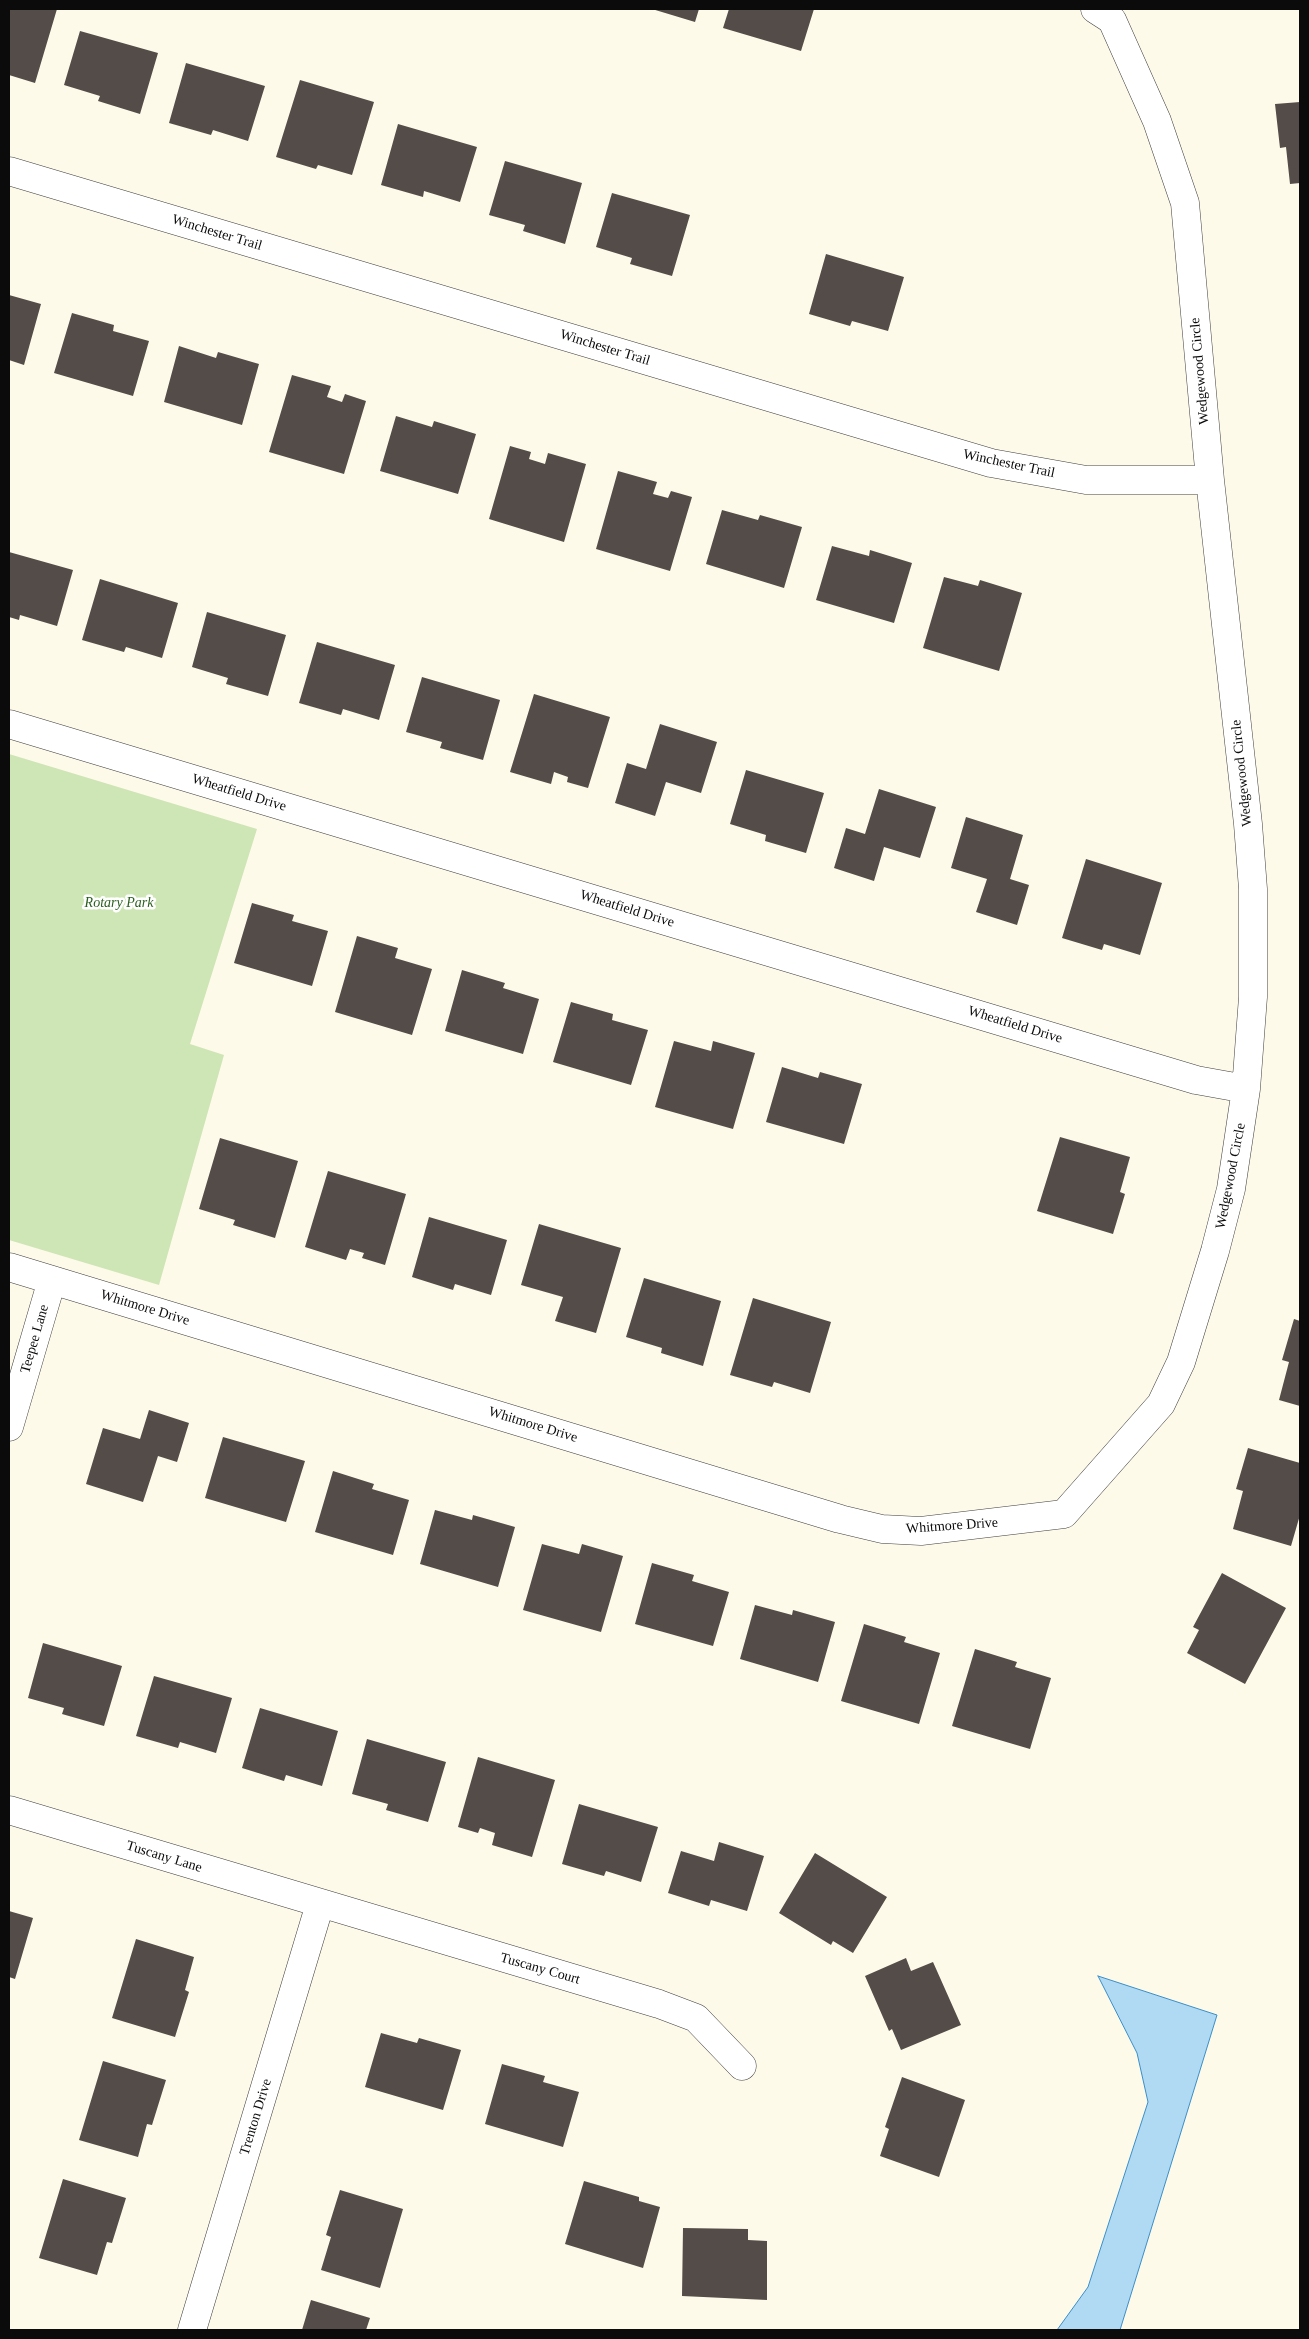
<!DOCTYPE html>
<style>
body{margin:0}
#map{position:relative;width:1309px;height:2339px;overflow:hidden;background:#fefae9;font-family:"Times New Roman",serif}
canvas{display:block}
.frame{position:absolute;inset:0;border:10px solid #0b0b0b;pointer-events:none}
</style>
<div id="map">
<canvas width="1309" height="2339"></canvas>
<div class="frame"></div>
</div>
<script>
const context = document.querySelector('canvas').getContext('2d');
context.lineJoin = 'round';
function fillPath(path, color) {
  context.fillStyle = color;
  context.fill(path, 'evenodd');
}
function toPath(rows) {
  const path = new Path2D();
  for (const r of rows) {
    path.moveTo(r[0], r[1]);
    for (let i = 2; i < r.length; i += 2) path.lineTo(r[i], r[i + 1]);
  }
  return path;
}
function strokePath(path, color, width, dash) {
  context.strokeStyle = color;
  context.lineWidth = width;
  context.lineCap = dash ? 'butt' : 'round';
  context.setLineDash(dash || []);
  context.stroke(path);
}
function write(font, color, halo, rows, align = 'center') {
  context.font = font + ' "Times New Roman",serif';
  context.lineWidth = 5;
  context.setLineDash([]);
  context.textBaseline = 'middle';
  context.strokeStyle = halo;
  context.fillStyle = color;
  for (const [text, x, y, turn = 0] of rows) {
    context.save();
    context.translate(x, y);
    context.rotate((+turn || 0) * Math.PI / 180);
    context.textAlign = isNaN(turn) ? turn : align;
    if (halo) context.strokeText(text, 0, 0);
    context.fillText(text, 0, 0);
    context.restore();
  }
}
fillPath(toPath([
 [9,754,257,829,190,1044,224,1055,159,1285,9,1240]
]), '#cee6b5');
const water = toPath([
 [1098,1976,1217,2015,1120,2330,1057,2330,1088,2287,1148,2102,1137,2053,1098,1976]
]);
fillPath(water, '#b0daf3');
strokePath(water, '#3a8ec8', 1);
fillPath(toPath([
 [9,9,57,9,35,83,9,75],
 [652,9,699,9,695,22],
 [729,9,814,9,801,51,723,28],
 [80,31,158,53,140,114,98,101,100,96,64,85],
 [186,63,265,86,248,141,213,130,211,135,169,123],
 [300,80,374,102,352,175,318,165,316,169,276,157],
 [1300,102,1300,183,1290,184,1286,147,1280,148,1275,104],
 [398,124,477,147,460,202,424,191,423,197,381,185],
 [505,161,582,183,565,244,523,231,525,225,489,215],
 [612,193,690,215,672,276,630,264,632,258,596,247],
 [826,254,904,277,888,331,852,321,850,326,809,314],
 [9,295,41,304,24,365,9,360],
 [72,313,114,325,113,331,149,341,133,396,54,373],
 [179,346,216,358,218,352,259,364,242,425,164,402],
 [292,375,331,386,327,397,342,402,345,394,366,401,344,474,269,452],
 [396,416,432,427,434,421,476,434,458,494,380,471],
 [510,446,531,452,529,459,545,464,548,453,586,464,564,542,489,519],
 [618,471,657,482,653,494,668,498,671,491,692,497,670,571,596,549],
 [722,510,758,520,760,515,802,527,784,588,706,564],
 [832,546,869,556,870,550,912,563,894,623,816,600],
 [9,552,73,570,57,626,20,615,19,620,9,617],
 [944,577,978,586,980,580,1022,593,999,671,923,648],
 [100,579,178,603,162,658,126,647,124,652,82,640],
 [207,612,286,635,268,696,226,684,228,678,192,667],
 [317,642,395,665,379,720,343,709,341,715,299,703],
 [422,677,500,700,483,760,440,748,442,742,406,732],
 [534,694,610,717,588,788,567,782,568,777,554,772,551,784,510,772],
 [660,724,717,742,701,793,666,782,655,816,615,803,627,763,646,769],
 [746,770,824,793,806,853,765,841,766,835,730,824],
 [879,789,936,807,920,858,884,847,874,881,834,868,846,828,865,834],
 [966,817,1023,835,1010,879,1029,885,1017,925,976,912,987,879,951,868],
 [1086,859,1162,883,1140,955,1104,944,1102,950,1062,938],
 [252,903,294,915,292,921,328,931,312,986,234,963],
 [357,936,398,948,395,958,432,969,412,1035,335,1012],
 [462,970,505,983,503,988,539,999,523,1054,445,1031],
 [571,1002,613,1014,612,1020,648,1030,631,1085,553,1062],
 [674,1041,711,1051,713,1041,755,1053,733,1129,655,1107],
 [782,1067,818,1078,820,1072,862,1084,844,1144,766,1122],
 [1060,1137,1130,1157,1120,1192,1125,1194,1113,1234,1037,1211],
 [220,1138,298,1161,275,1238,233,1225,235,1220,199,1209],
 [328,1171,406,1194,385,1265,362,1258,364,1253,350,1249,346,1260,305,1247],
 [429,1217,507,1240,491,1295,455,1284,453,1290,412,1277],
 [539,1224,621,1248,596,1333,555,1321,563,1297,521,1285],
 [644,1278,721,1301,703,1366,661,1353,662,1348,626,1337],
 [753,1298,831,1322,810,1393,774,1382,772,1387,730,1375],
 [1294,1319,1300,1321,1300,1406,1279,1400,1289,1362,1282,1360],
 [149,1410,189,1423,177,1462,158,1456,143,1502,86,1484,103,1428,140,1439],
 [223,1437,305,1461,286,1522,205,1498],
 [1248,1448,1300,1463,1300,1515,1291,1546,1233,1529,1243,1491,1236,1489],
 [333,1471,374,1484,372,1489,409,1500,393,1555,315,1532],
 [435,1510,472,1520,473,1515,515,1527,498,1587,420,1564],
 [542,1544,579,1554,582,1544,623,1556,601,1632,523,1610],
 [652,1563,694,1575,692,1581,729,1592,713,1646,635,1624],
 [1222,1573,1286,1608,1245,1684,1187,1653,1199,1630,1193,1627],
 [755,1605,792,1615,793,1610,835,1622,818,1682,740,1659],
 [864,1624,906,1637,904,1642,940,1653,919,1724,841,1701],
 [43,1643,122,1666,104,1726,62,1714,64,1708,28,1698],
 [975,1649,1017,1662,1015,1667,1051,1678,1030,1749,952,1726],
 [154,1676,232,1698,216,1753,180,1742,178,1748,136,1736],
 [260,1708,338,1731,322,1786,286,1775,284,1781,242,1768],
 [367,1739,446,1762,428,1822,386,1810,388,1804,352,1794],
 [478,1757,555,1780,532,1857,492,1845,495,1833,480,1828,478,1833,458,1827],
 [579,1804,658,1827,641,1882,606,1871,604,1876,562,1864],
 [719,1842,764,1856,747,1911,711,1900,709,1906,668,1893,681,1851,714,1861],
 [815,1853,887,1897,853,1953,833,1941,831,1945,779,1913],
 [9,1911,33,1918,15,1979,9,1977],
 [136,1939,194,1957,185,1990,189,1992,175,2037,112,2018],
 [906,1958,911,1971,933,1962,961,2025,901,2050,892,2029,889,2031,865,1976],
 [381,2033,417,2043,419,2038,461,2050,443,2110,365,2087],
 [103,2061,166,2080,152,2125,147,2124,138,2157,79,2140],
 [502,2064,545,2076,543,2082,579,2092,563,2147,485,2124],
 [902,2077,965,2100,939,2177,880,2156,889,2129,885,2127],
 [63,2179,126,2198,112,2243,107,2242,97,2275,39,2258],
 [584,2181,639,2197,639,2201,660,2207,643,2268,565,2244],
 [340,2190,403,2209,380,2288,321,2270,331,2237,326,2235],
 [683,2228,748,2229,748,2240,767,2241,767,2300,682,2296],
 [311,2300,370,2318,366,2330,302,2330]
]), '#534c48');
const minor = toPath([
 [9,171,991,463,1086,480,1210,480],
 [9,724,1196,1080,1246,1089],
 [9,1267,840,1519,882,1529,921,1531,1064,1514,1161,1404,1181,1362,1215,1251,1231,1189,1246,1089,1253,997,1253,889,1248,824,1210,480,1185,203,1157,121,1112,20,1095,9],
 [9,1427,52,1280],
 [9,1810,659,2004,696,2018,742,2066],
 [192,2330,320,1904]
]);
strokePath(minor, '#3e3e3e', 29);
strokePath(minor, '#fff', 28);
write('14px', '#0b0b0b', '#fff', [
 ["Winchester Trail",217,233,17],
 ["Winchester Trail",605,348,17],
 ["Wedgewood Circle",1200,371,-95],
 ["Winchester Trail",1009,464,12],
 ["Wedgewood Circle",1242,773,-96],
 ["Wheatfield Drive",239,793,17],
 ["Wheatfield Drive",627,909,17],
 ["Wheatfield Drive",1015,1025,17],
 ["Wedgewood Circle",1231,1176,-79],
 ["Whitmore Drive",145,1308,17],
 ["Teepee Lane",35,1339,-74],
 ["Whitmore Drive",533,1425,17],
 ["Whitmore Drive",952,1526,-4],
 ["Tuscany Lane",164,1857,17],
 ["Tuscany Court",540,1969,16],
 ["Trenton Drive",256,2117,-73]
]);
write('italic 14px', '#2b5f1e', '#fff', [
 ["Rotary Park",119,903]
]);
</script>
